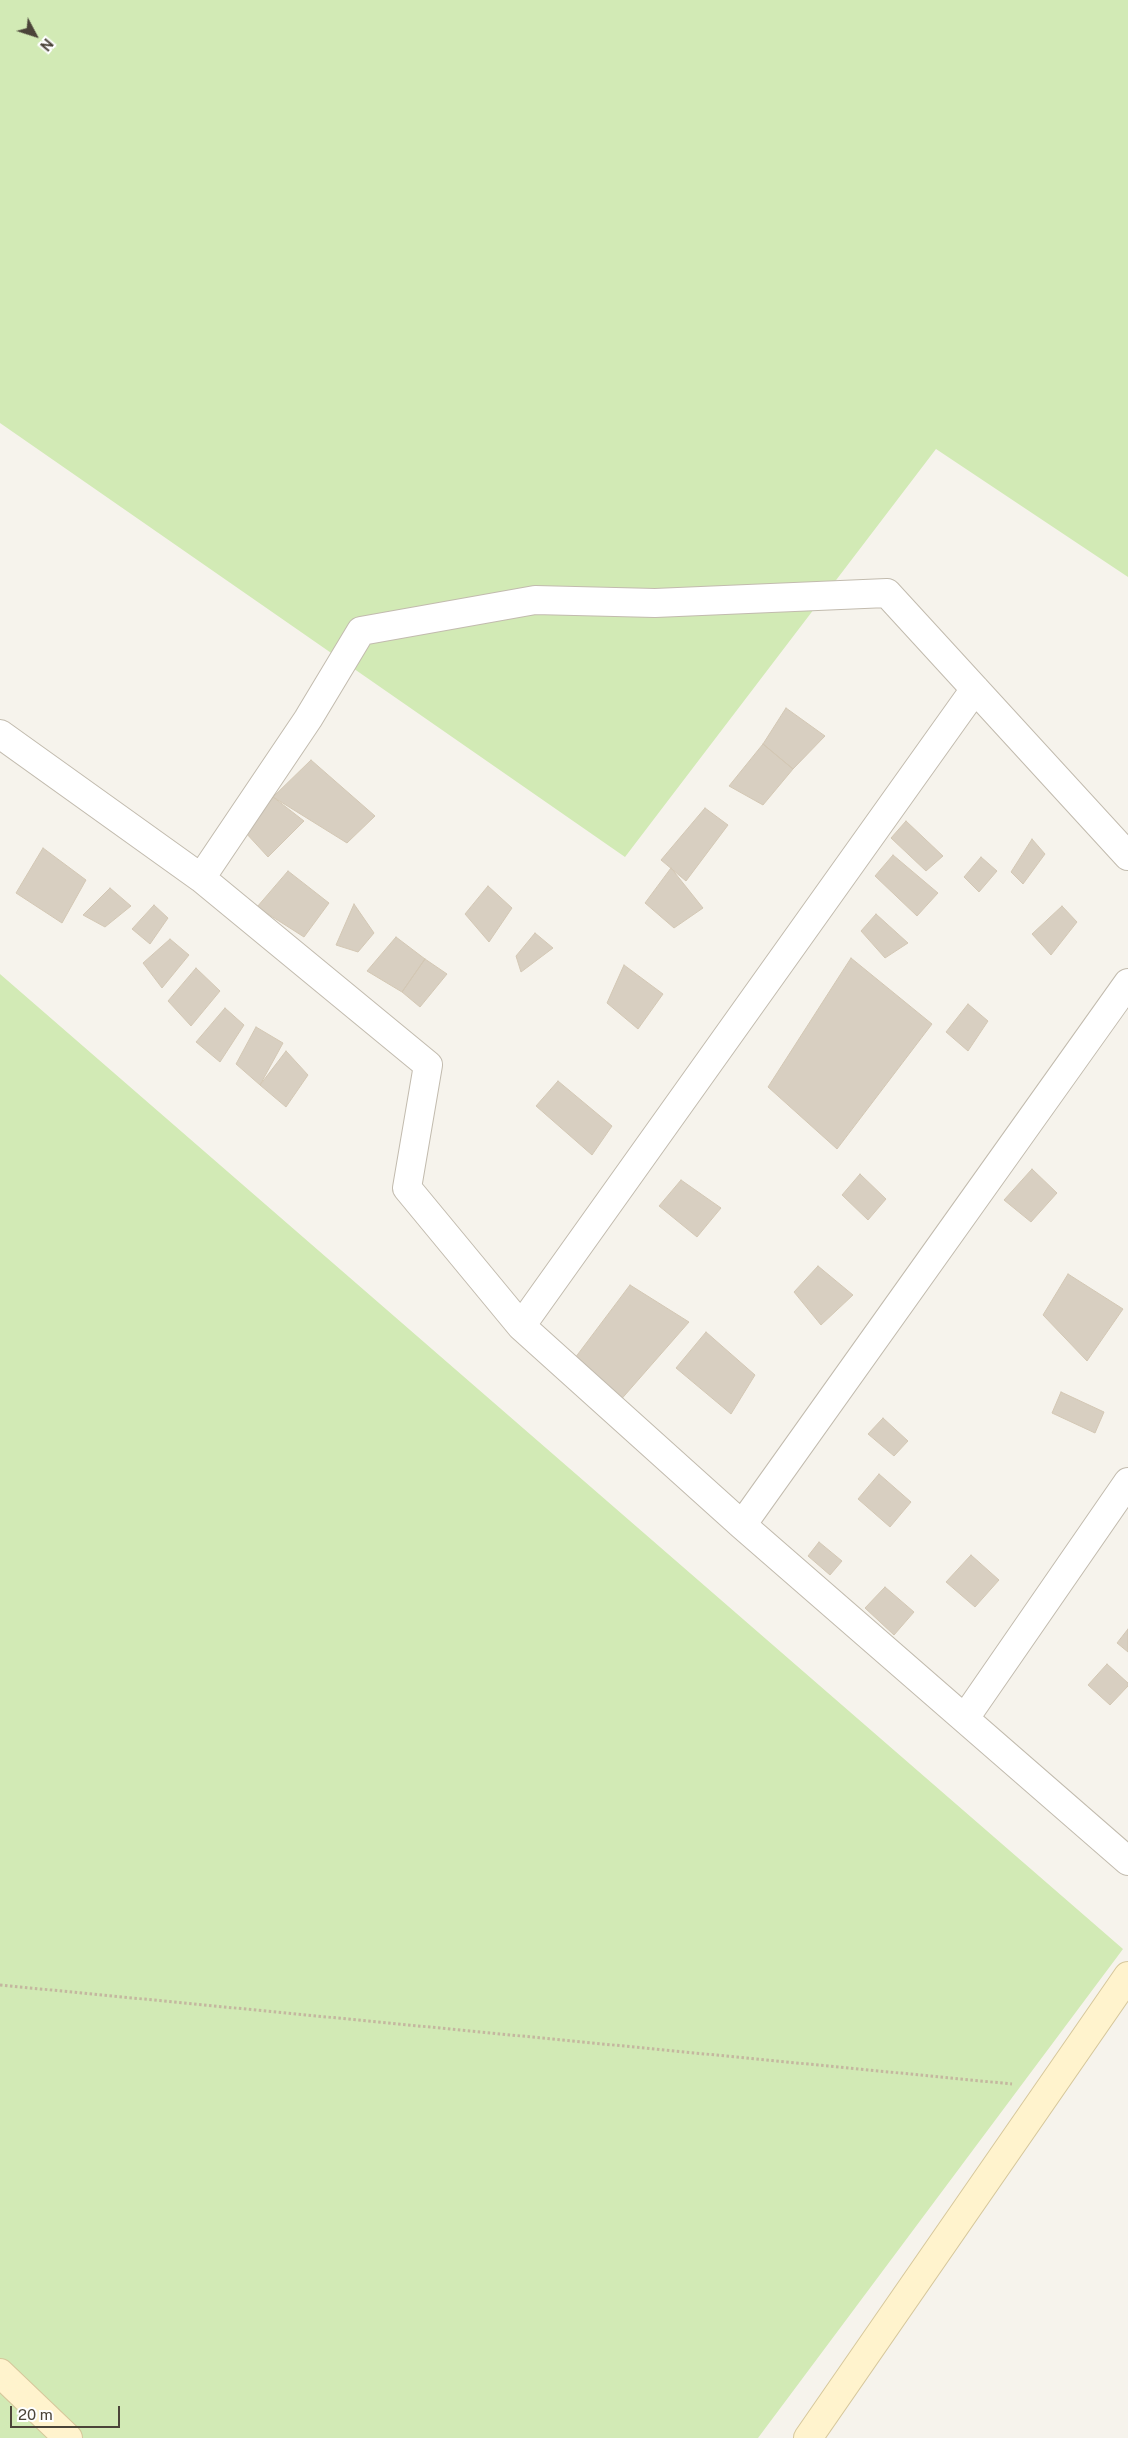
<!DOCTYPE html>
<style>
body{margin:0}
#map{position:relative;width:1128px;height:2438px;overflow:hidden;background:#f6f3ec;font-family:"Public Sans",sans-serif}
canvas{display:block}
.north{position:absolute;left:10px;top:10px;width:50px;height:50px;-webkit-text-stroke:4px #fff;paint-order:stroke;rotate:130deg;font-size:14px;font-weight:700;line-height:20px;text-align:center;color:#4b4439}
.north::after{content:'';display:block;margin:auto;width:18px;height:22px;background:#4b4439;clip-path:polygon(50% 0,100% 100%,50% 72%,0 100%)}
.scale{position:absolute;left:10px;top:2406px;width:110px;height:22px;box-sizing:border-box;border:2px solid #4b4439;border-top:0;padding-left:6px;font-size:15px;line-height:18px;white-space:nowrap;color:#4b4439;-webkit-text-stroke:4px #fff;paint-order:stroke}
</style>
<div id="map">
<canvas width="1128" height="2438"></canvas>
<div class="north">N</div>
<div class="scale">20 m</div>
</div>
<script>
const context = document.querySelector('canvas').getContext('2d');
context.lineJoin = 'round';
function fillPath(path, color) {
  context.fillStyle = color;
  context.fill(path, 'evenodd');
}
function toPath(rows) {
  const path = new Path2D();
  for (const r of rows) {
    path.moveTo(r[0], r[1]);
    for (let i = 2; i < r.length; i += 2) path.lineTo(r[i], r[i + 1]);
  }
  return path;
}
function strokePath(path, color, width, dash) {
  context.strokeStyle = color;
  context.lineWidth = width;
  context.lineCap = dash ? 'butt' : 'round';
  context.setLineDash(dash || []);
  context.stroke(path);
}
fillPath(toPath([
 [0,0,1128,0,1128,577,936,449,625,857,0,423],
 [0,974,1123,1949,758,2438,0,2438]
]), '#d2eab5');
const building = toPath([
 [786,708,825,736,793,769,763,744,786,708],
 [763,744,793,769,763,805,729,786,763,744],
 [311,760,375,816,347,843,273,797,311,760],
 [273,797,304,821,268,857,245,832,273,797],
 [705,808,728,825,686,881,661,860,705,808],
 [906,821,943,856,926,871,891,838,906,821],
 [1032,839,1045,854,1023,884,1011,872,1032,839],
 [43,848,86,880,62,923,16,893,43,848],
 [893,855,938,893,917,916,875,876,893,855],
 [981,857,997,871,979,892,964,877,981,857],
 [671,868,703,908,674,928,645,903,671,868],
 [288,871,329,903,304,937,257,907,288,871],
 [488,886,512,908,489,942,465,914,488,886],
 [110,888,131,906,105,927,83,915,110,888],
 [354,904,374,933,358,952,336,945,354,904],
 [154,905,168,918,150,944,132,929,154,905],
 [1062,906,1077,922,1051,955,1032,934,1062,906],
 [876,914,908,943,885,958,861,931,876,914],
 [535,933,553,948,521,972,516,956,535,933],
 [396,937,425,959,402,992,367,971,396,937],
 [170,939,189,955,162,988,143,963,170,939],
 [851,958,932,1024,837,1149,768,1087,851,958],
 [425,959,447,974,420,1007,402,992,425,959],
 [624,965,663,994,638,1029,607,1003,624,965],
 [196,968,220,991,191,1026,168,1001,196,968],
 [968,1004,988,1021,968,1051,946,1032,968,1004],
 [225,1008,244,1025,220,1062,196,1042,225,1008],
 [256,1027,283,1043,260,1085,236,1064,256,1027],
 [286,1051,308,1075,286,1107,260,1085,286,1051],
 [558,1081,612,1126,592,1155,536,1106,558,1081],
 [1032,1169,1057,1193,1031,1222,1004,1200,1032,1169],
 [860,1174,886,1199,868,1220,842,1195,860,1174],
 [681,1180,721,1208,697,1237,659,1206,681,1180],
 [818,1266,853,1295,821,1325,794,1292,818,1266],
 [1068,1274,1123,1309,1087,1361,1043,1315,1068,1274],
 [630,1285,689,1322,618,1403,572,1362,630,1285],
 [706,1332,755,1375,731,1414,676,1368,706,1332],
 [1061,1392,1104,1412,1095,1433,1052,1413,1061,1392],
 [883,1418,908,1441,894,1456,868,1434,883,1418],
 [879,1474,911,1502,890,1527,858,1499,879,1474],
 [819,1542,842,1561,830,1575,808,1556,819,1542],
 [971,1555,999,1580,975,1607,946,1582,971,1555],
 [885,1587,914,1612,894,1635,865,1608,885,1587],
 [1128,1629,1128,1652,1117,1643,1128,1629],
 [1107,1664,1128,1683,1128,1686,1110,1705,1088,1685,1107,1664]
]);
fillPath(building, '#d8cfc1');
strokePath(building, '#d3c7b4', 1);
const street = toPath([
 [0,734,201,878,428,1065,407,1188,521,1326,742,1525,1128,1861],
 [201,878,308,719,361,631,535,600,655,603,887,593,1128,856],
 [521,1326,975,689],
 [742,1525,1128,983],
 [965,1718,1128,1482]
]);
const secondary = toPath([
 [0,2373,68,2438],
 [808,2438,1128,1976]
]);
strokePath(street, '#c2bbae', 30);
strokePath(secondary, '#d6c79b', 30);
strokePath(toPath([
 [0,1985,1012,2084]
]), '#c4b79f', 3, [2.5, 2.5]);
strokePath(street, '#fff', 28);
strokePath(secondary, '#fff3cd', 28);
</script>
